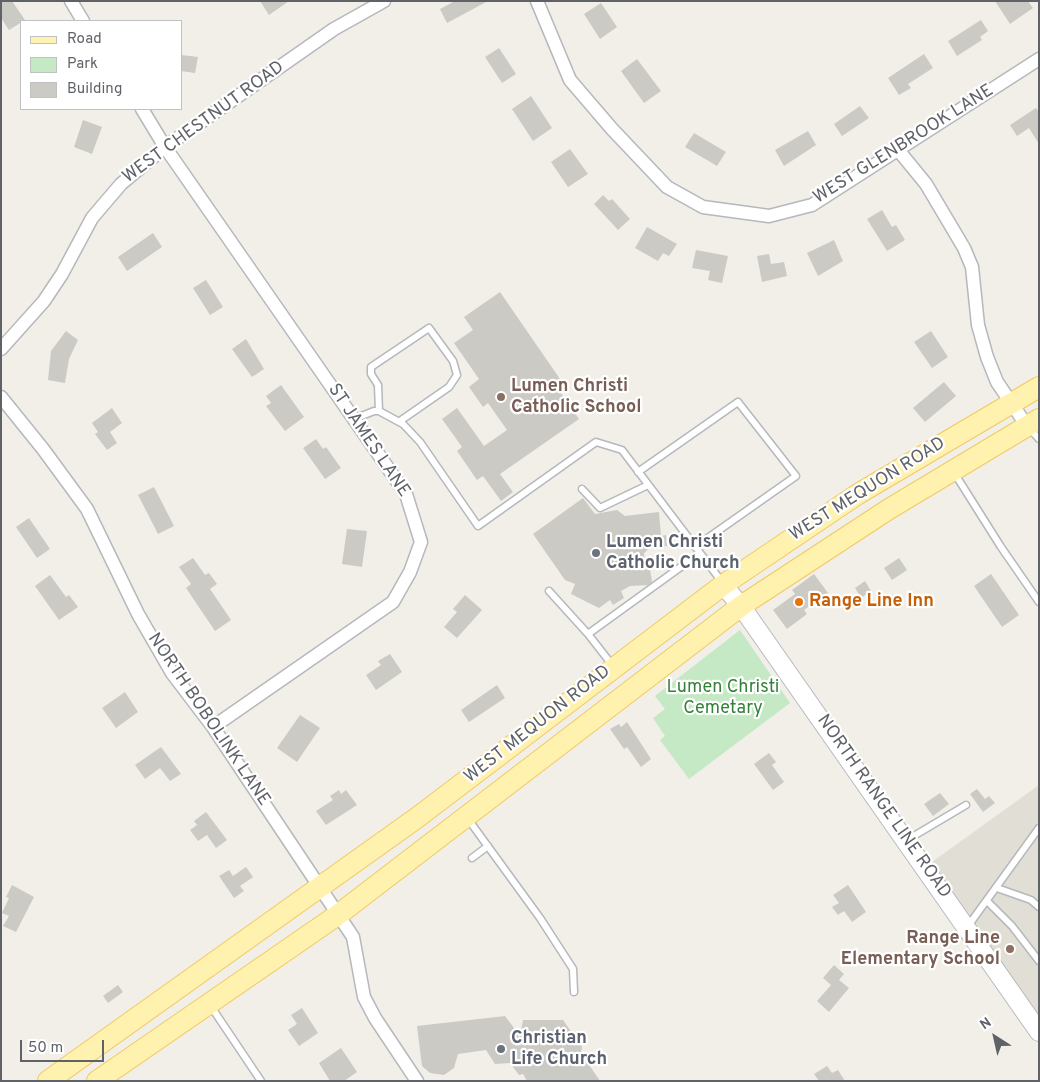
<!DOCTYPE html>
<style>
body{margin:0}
#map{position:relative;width:1040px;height:1082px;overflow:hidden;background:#f1efe8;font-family:Overpass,sans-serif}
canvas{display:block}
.frame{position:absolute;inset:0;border:2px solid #5f6368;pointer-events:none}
.legend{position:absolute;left:20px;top:20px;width:162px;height:90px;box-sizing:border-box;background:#fff;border:1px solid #bfc1c3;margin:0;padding:6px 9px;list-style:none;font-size:15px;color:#5f6368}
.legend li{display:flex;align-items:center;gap:10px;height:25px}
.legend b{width:25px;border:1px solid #bfc1c3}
.north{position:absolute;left:970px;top:1012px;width:50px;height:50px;-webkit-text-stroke:4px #fff;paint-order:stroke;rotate:325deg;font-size:14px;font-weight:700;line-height:20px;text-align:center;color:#5f6368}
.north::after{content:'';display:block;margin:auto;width:18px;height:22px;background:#5f6368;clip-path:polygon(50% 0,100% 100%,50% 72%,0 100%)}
.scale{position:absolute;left:20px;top:1040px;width:84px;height:22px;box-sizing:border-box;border:2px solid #5f6368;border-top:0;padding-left:6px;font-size:15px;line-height:18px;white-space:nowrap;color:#5f6368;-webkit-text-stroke:4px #fff;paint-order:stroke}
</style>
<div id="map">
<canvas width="1040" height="1082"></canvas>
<div class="frame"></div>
<ul class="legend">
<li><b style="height:6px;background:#fff2af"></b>Road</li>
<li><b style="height:14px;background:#c5e8c5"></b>Park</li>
<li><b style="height:14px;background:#cccac5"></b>Building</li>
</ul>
<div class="north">N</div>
<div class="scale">50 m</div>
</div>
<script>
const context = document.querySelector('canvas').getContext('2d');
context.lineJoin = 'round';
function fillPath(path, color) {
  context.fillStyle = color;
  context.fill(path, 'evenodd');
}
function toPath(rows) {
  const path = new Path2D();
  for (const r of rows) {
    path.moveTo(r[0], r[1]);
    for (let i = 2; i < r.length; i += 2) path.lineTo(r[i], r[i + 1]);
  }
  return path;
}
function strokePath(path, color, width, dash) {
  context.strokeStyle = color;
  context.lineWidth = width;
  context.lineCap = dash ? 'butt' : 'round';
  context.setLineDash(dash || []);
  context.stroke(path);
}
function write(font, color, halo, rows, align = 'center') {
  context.font = font + ' Overpass,sans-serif';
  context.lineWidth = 4.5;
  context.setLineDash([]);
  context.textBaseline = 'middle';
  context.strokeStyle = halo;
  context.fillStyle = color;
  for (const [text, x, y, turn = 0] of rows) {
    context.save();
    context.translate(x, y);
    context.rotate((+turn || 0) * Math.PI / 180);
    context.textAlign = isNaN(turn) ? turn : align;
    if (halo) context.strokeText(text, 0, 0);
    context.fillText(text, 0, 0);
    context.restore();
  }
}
fillPath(toPath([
 [1039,785,1039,1032,925,867]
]), '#e1ded6');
fillPath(toPath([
 [740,630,790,703,689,779,660,740,665,736,653,718,665,709,655,696]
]), '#c5e8c5');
fillPath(toPath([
 [1,1,12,1,25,20,9,30,1,18],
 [260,1,289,1,269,15],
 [455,1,488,1,447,23,440,9],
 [995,1,1028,1,1033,8,1010,24],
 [601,3,617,27,600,39,584,14],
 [981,20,988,31,980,37,982,40,957,56,948,41],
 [499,48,516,74,502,83,485,57],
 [924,54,933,68,908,84,911,88,899,95,888,78],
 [181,55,198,57,195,73,181,71],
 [637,59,661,91,644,103,621,71],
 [531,96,552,128,533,141,512,109],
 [860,106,869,118,842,136,834,124],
 [1036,108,1039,112,1039,144,1029,128,1017,136,1010,125],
 [83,120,102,127,92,154,74,147],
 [808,131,816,145,784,166,775,150],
 [694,133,726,152,717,166,685,147],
 [570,149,588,174,568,187,551,162],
 [603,195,609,201,612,199,630,219,618,230,594,204],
 [882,210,892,227,896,225,905,240,887,251,867,219],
 [647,227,677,244,669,256,663,253,658,261,635,248],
 [153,233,162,247,127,271,118,257],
 [834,240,843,261,818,276,807,253],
 [696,250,728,256,722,283,708,280,710,271,692,268],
 [769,254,771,264,784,262,787,276,762,282,757,256],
 [206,280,223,307,210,315,193,288],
 [500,292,560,379,554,383,579,419,500,474,513,492,501,501,483,476,477,480,457,451,462,447,442,419,457,408,484,446,507,430,488,403,483,407,469,387,479,379,454,343,473,330,464,317],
 [66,331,78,340,69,359,65,383,48,380,51,351],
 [931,331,948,357,932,368,914,342],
 [246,339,264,369,252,377,232,349],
 [944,382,956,396,925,422,913,408],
 [281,385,304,417,285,431,266,406,271,403,266,396],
 [112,408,122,423,110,432,117,443,107,450,95,434,98,432,92,423],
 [316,439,323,449,326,447,341,468,325,479,303,448],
 [154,487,174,526,158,534,138,495],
 [583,498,595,514,617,510,625,516,659,512,661,536,666,535,667,546,650,548,644,553,645,564,650,569,652,582,648,585,630,586,621,591,624,598,613,605,610,600,599,608,571,594,575,584,565,580,533,534],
 [29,518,50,549,37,558,16,527],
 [347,529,367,531,362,567,342,564],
 [193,558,205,575,209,573,217,584,210,589,231,620,215,631,186,588,191,584,179,567],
 [899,558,907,570,892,580,884,568],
 [814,574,828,593,804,610,807,614,787,629,773,610,795,594,792,590],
 [991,574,1019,615,1002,627,974,586],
 [50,575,66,597,69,595,78,607,59,620,35,586],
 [865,581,871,591,861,598,855,588],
 [465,595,482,610,457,638,444,627,457,612,453,609],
 [390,654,402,672,376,690,366,675,381,665,378,661],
 [497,685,505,698,469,722,461,710],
 [125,692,138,712,116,728,102,708],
 [300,715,320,728,297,762,277,748],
 [627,722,651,759,641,767,627,747,624,749,610,729,619,724,621,727],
 [161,747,181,774,170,781,160,768,145,779,135,765],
 [769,753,776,762,772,765,784,782,773,790,754,764],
 [977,789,985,799,989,796,995,803,983,812,970,794],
 [339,790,341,794,346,790,357,805,326,825,316,811,333,800,330,796],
 [940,793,949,804,933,816,924,804],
 [206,812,227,840,216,848,207,835,198,841,190,830,197,825,194,821],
 [246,867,253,877,240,886,244,891,234,898,219,876,229,870,233,876],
 [12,885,34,897,16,932,3,926,9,916,2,913,9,898,6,897],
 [848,885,866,912,852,922,844,911,838,915,832,907,839,903,833,895],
 [834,965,844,974,839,980,849,988,829,1012,817,1001,831,985,823,978],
 [118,985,123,992,108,1003,103,996],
 [302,1008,318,1033,299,1046,288,1030,297,1024,291,1015],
 [505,1016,520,1036,523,1020,563,1020,582,1047,581,1053,600,1081,527,1081,523,1074,519,1075,510,1063,495,1064,486,1050,458,1054,454,1068,444,1075,430,1073,422,1066,417,1026],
 [341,1048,357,1072,344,1081,330,1081,319,1063],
 [827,1066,832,1073,838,1070,845,1081,819,1081,814,1074]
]), '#cccac5');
const lane = toPath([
 [379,411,378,385,371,374,371,367,429,328,453,361,457,375,449,387,400,421],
 [354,419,374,411,379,411,403,424,420,442,478,526,596,442,622,450,722,582],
 [1030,429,1039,439],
 [638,472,738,402,796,476,695,547],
 [955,474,1001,547,1039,602],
 [582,489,600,508,648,485],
 [549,591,588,634,613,666],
 [588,634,700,553],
 [468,819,540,918,573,969,574,992],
 [907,840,966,805],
 [472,858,488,846],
 [997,888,1031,900,1039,907],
 [987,901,1012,926,1039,961],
 [968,926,1039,828],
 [210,1005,261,1081]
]);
const street = toPath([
 [71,1,83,21],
 [537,1,570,80,612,129,667,187,703,207,769,216,812,205,1039,59],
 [142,109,165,147,406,494,421,542,410,572,393,602,213,727],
 [899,151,926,184,964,248,972,267,978,325,987,357,997,382,1027,426],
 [1,349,44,301,62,274,92,218,121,184,165,147,334,29,384,1],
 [1,397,43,449,87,509,138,614,172,673,213,727,353,937,364,997,375,1018,417,1081]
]);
const secondary = toPath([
 [723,585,741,606,1039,1032]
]);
const primary = toPath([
 [48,1081,418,817,723,585,858,494,1039,387],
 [97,1081,339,914,741,606,889,509,1039,419]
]);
strokePath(lane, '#b5b8bc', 9);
strokePath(street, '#b5b8bc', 15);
strokePath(secondary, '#b6babf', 20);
strokePath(primary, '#f2c960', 22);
strokePath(lane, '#fff', 6);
strokePath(street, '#fff', 12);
strokePath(secondary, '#fff', 18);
strokePath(primary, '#fff2af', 20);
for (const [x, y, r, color] of [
 [501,397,5,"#8d6e63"],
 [596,553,5,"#6b7280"],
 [799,602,5,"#e8710a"],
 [1010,949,5,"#8d6e63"],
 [501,1049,5,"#6b7280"]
]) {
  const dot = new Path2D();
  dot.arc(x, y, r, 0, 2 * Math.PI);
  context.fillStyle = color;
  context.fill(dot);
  strokePath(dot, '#fff', 2);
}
write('18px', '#5f6368', '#fff', [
 ["WEST CHESTNUT ROAD",204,123,-36],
 ["WEST GLENBROOK LANE",904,145,-32],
 ["ST JAMES LANE",368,441,56],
 ["WEST MEQUON ROAD",868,490,-32],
 ["NORTH BOBOLINK LANE",208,720,56],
 ["WEST MEQUON ROAD",538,725,-38],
 ["NORTH RANGE LINE ROAD",883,807,55]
]);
write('bold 18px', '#785e54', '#fff', [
 ["Lumen Christi",511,387],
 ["Catholic School",511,408],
 ["Range Line",1000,939,"right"],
 ["Elementary School",1000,960,"right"]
], 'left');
write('bold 18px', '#5b616d', '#fff', [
 ["Lumen Christi",606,543],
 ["Catholic Church",606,564],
 ["Christian",511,1039],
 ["Life Church",511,1060]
], 'left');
write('bold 18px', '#c56008', '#fff', [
 ["Range Line Inn",809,602]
], 'left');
write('18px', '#348238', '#fff', [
 ["Lumen Christi",723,688],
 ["Cemetary",723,709]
]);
</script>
